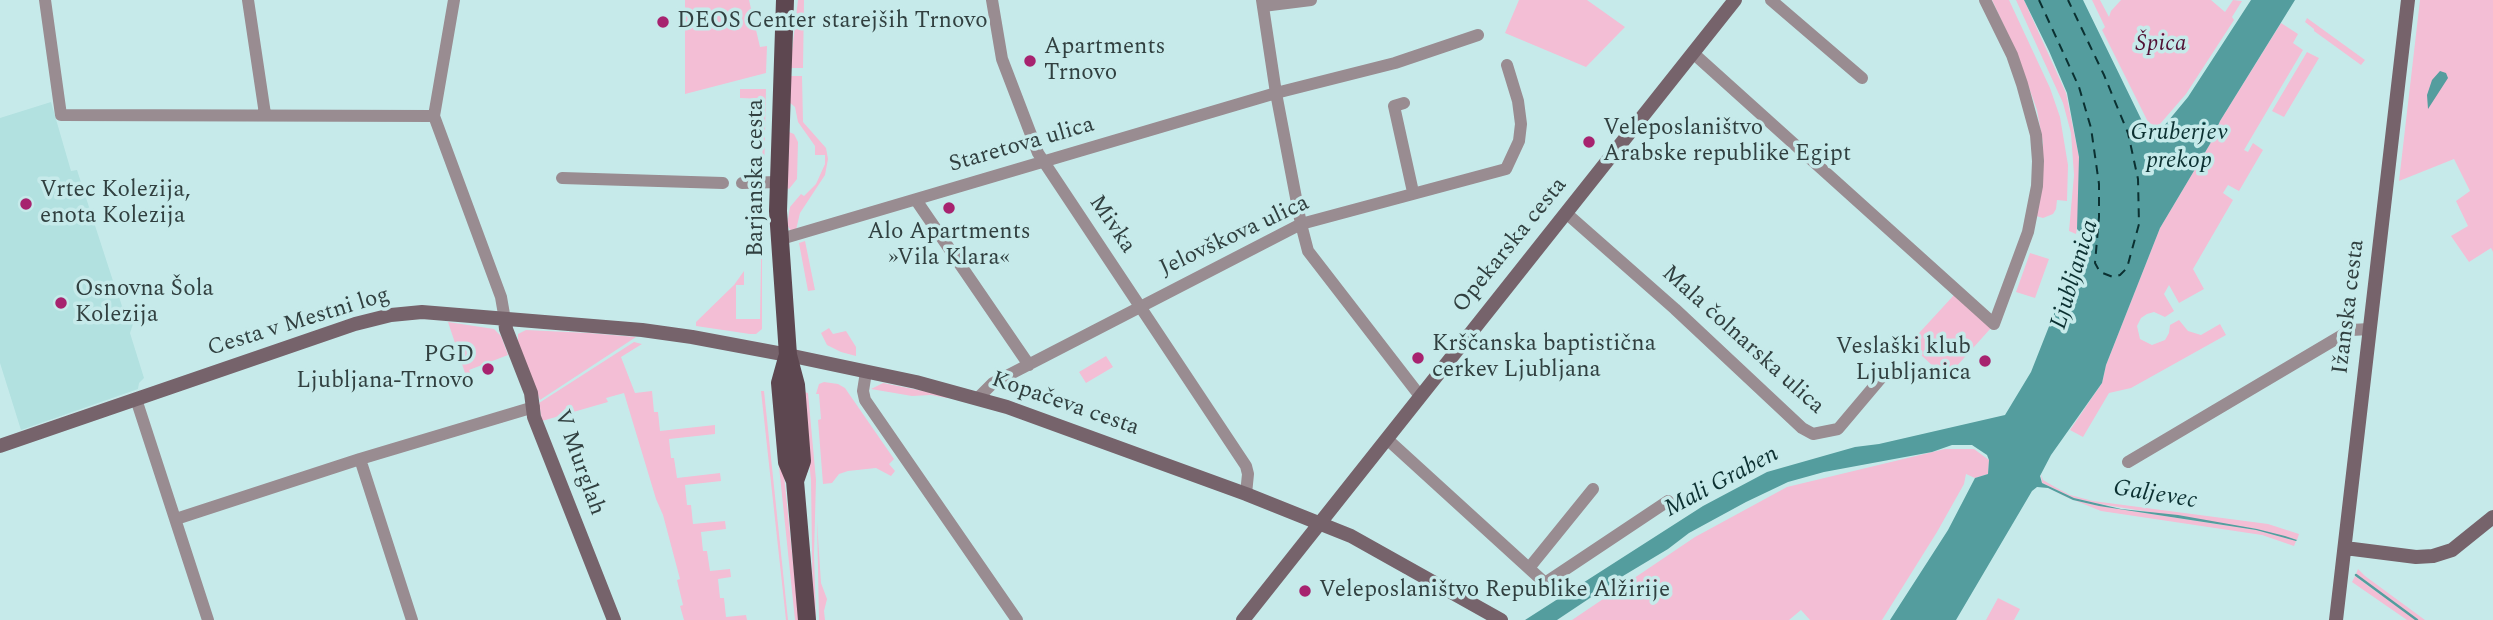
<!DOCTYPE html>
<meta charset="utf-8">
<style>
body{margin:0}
canvas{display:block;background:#c6eaea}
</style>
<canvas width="2493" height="620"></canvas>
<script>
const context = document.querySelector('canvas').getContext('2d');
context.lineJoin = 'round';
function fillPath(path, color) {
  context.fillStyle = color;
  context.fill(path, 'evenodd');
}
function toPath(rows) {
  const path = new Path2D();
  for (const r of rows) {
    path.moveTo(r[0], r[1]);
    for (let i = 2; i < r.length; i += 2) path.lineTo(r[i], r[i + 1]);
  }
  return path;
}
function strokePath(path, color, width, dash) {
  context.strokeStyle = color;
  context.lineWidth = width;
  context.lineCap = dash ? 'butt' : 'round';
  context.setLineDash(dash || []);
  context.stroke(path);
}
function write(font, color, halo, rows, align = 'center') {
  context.font = font + ' Spectral,serif';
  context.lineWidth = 7;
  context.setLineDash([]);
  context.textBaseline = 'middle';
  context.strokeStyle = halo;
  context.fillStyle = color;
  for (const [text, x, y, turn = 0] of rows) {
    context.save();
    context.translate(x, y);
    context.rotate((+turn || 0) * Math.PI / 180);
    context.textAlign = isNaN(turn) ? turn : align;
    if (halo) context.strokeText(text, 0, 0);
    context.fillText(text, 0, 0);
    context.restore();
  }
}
fillPath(toPath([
 [51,102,71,171,77,170,114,284,115,284,127,322,133,324,130,333,144,378,139,383,138,389,21,430,0,363,0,118]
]), '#b2e1e0');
fillPath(toPath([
 [685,0,749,0,760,47,767,46,766,73,685,94],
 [798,0,804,0,803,68,790,68],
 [1519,0,1587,0,1625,27,1586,67,1505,33],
 [1992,0,2009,0,2050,88,2060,117,2068,165,2067,201,2057,200,2056,209,2053,214,2043,218,2036,216,2043,143,2037,110,2017,54],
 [2016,0,2024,0,2066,93,2079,157,2079,213,2076,234,2069,231,2074,175,2071,133,2063,103],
 [2092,0,2100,0,2109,17,2111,11,2121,0,2211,0,2225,12,2233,0,2242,1,2232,17,2234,20,2186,94,2160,124,2155,126,2148,122,2102,30,2105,27],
 [2420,0,2493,0,2493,252,2491,248,2469,262,2451,236,2468,226,2456,201,2470,191,2454,159,2399,181],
 [2307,18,2365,60,2361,65,2314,31,2314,29,2305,22],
 [2281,23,2298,34,2293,43,2303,50,2244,150,2248,152,2253,143,2263,150,2239,191,2228,185,2223,193,2233,200,2193,269,2204,289,2179,303,2169,285,2164,294,2174,311,2165,317,2154,312,2147,314,2141,318,2137,326,2140,339,2152,345,2165,340,2169,333,2170,325,2179,320,2188,331,2201,335,2220,324,2226,335,2131,388,2109,393,2083,437,2070,430,2102,383,2106,365,2160,228,2210,144,2220,121],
 [2307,52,2319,58,2284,117,2272,111],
 [790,76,802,76,803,122,826,148,828,159,825,175,800,213,796,230,791,231,787,225,790,207,801,194,804,196,816,184,825,164,825,155,815,155,815,146,798,122,795,107,789,102],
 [740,89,766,89,764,178,759,177,755,171,762,169,764,99,740,98],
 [789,132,794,134,798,142,797,179,789,189,787,188],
 [762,201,762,329,756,334,750,334,696,326,696,322,734,285,744,271,744,285,736,285,736,319,760,319],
 [805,241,815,290,808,291,799,243],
 [2030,253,2049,259,2035,298,2016,292],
 [1954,295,1991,328,1946,378,1909,344],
 [448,322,494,329,501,336,508,355,469,370,472,377,467,379],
 [829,328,833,334,846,331,856,347,856,356,841,352,827,345,821,333],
 [526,330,588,333,636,337,540,400,518,342,518,334],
 [634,342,642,344,621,357,635,393,652,391,654,412,658,412,660,431,715,425,715,434,669,439,671,458,674,458,677,478,720,473,721,481,685,485,687,505,691,505,693,524,725,521,726,529,701,532,703,551,707,551,710,571,730,569,731,577,718,579,720,598,724,598,726,617,746,615,747,620,684,620,680,606,683,605,677,580,680,579,663,515,656,499,624,393,606,398,608,402,542,421,539,403],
 [1106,356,1113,367,1086,383,1079,372],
 [824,382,838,384,845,388,894,459,889,464,895,471,891,476,876,468,848,471,839,474,832,483,823,484,818,420,821,419,819,394,816,394,819,384],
 [883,383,948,396,947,398,931,395,912,396,871,389],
 [761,391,764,391,788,620,786,620],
 [803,392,808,393,816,480,814,554,816,620,813,620,811,481],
 [775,428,779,428,799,620,795,620],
 [1945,449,1974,449,1989,460,1988,474,1975,478,1966,474,1964,484,1937,532,1882,620,1810,620,1801,610,1789,620,1572,620,1695,537,1787,487],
 [2041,474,2043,480,2055,487,2070,495,2093,501,2268,524,2299,534,2297,540,2257,529,2099,504,2074,498,2042,483],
 [2044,488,2073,500,2099,506,2256,530,2296,541,2294,546,2262,535,2101,511],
 [817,521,821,583,827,599,824,611,825,620,819,620],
 [2358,569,2365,576,2425,620,2418,620,2372,586,2356,574],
 [2355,576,2371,588,2416,620,2407,620,2352,582],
 [1998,598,2020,609,2014,620,1986,620]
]), '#f3bed5');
fillPath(toPath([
 [2024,0,2083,0,2143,123,2148,129,2155,131,2164,126,2188,97,2251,0,2295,0,2220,121,2210,144,2160,228,2106,365,2102,383,2051,455,2040,476,2042,483,2074,498,2121,509,2178,515,2257,529,2285,536,2297,540,2296,541,2256,530,2099,506,2073,500,2048,488,2037,487,2032,491,1956,620,1890,620,1948,530,1975,478,1988,474,1989,460,1987,455,1972,445,1952,445,1932,452,1824,472,1788,482,1746,502,1689,533,1668,549,1623,576,1557,620,1525,620,1703,506,1767,472,1855,447,1879,444,2005,415,2031,372,2078,253,2082,234,2077,229,2079,157,2067,93,2049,51],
 [2440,71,2446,73,2448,78,2428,109,2427,95,2432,80]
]), '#549d9e');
strokePath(toPath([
 [2356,575,2417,620]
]), '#549d9e', 2.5);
strokePath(toPath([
 [2039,0,2079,87,2091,128,2099,184,2099,217,2095,263,2100,272,2113,277,2120,275,2127,268,2139,224,2138,179,2128,133,2104,75,2068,0]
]), '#0b3031', 2, [9, 7]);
strokePath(toPath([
 [45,0,61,115,434,116],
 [248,0,265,114],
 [454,0,434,116,501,297,505,320],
 [992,0,1002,59,1038,153,1246,466,1248,474,1246,494],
 [1262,0,1276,93,1301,224,1308,251,1420,396],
 [1771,0,1862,78],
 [1263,6,1311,0],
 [1693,53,1994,324,2028,232,2037,186,2038,161,2036,135,2022,84,2012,55,1985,0],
 [1404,103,1394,106,1413,192],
 [562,178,723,183],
 [742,183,778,182],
 [916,200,1029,365],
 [1566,213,1675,309,1802,428,1813,434,1838,429,1887,371],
 [781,239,1276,93,1395,63,1478,35],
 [866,372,863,391,865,400,1017,620],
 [978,398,993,383,1301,224,1506,169,1519,141,1521,124,1518,101,1507,65],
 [136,399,208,620],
 [1387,439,1545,583,1668,501],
 [360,459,412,620],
 [2128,462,2351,330,2370,329],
 [176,519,360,459,534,407],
 [1529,568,1593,489]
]), '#998c91', 12);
strokePath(toPath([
 [505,320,506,329,531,393,534,417,614,620],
 [0,446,355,324,391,315,422,312,642,330,692,337,788,355,916,382,1007,407,1246,494,1351,536,1501,620],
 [2345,548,2416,557,2433,556,2452,550,2493,517],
 [1243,620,1735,0],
 [2336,620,2408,0]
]), '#76636b', 14);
strokePath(toPath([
 [785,0,778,211,788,355,796,385,802,461,795,481],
 [787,358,780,383,787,462,795,481,807,620]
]), '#5d4750', 18);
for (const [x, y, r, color] of [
 [663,22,7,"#a7236f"],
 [1030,61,7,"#a7236f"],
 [1589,142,7,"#a7236f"],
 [26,204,7,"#a7236f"],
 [949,208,7,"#a7236f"],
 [61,303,7,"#a7236f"],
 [1418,358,7,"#a7236f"],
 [1985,361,7,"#a7236f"],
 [488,369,7,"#a7236f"],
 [1305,591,7,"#a7236f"]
]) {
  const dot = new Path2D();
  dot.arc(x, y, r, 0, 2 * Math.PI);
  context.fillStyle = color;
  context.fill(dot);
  strokePath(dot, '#c6eaea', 2.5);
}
write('23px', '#314040', '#c6eaea', [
 ["DEOS Center starejših Trnovo",677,22],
 ["Apartments",1044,48],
 ["Trnovo",1044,74],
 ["Veleposlaništvo",1603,129],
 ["Arabske republike Egipt",1603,155],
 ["Vrtec Kolezija,",40,191],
 ["enota Kolezija",40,217],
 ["Alo Apartments",949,233,"center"],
 ["»Vila Klara«",949,259,"center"],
 ["Osnovna Šola",75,290],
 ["Kolezija",75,316],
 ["Krščanska baptistična",1432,345],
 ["cerkev Ljubljana",1432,371],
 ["Veslaški klub",1971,348,"right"],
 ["Ljubljanica",1971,374,"right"],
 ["PGD",474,356,"right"],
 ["Ljubljana-Trnovo",474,382,"right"],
 ["Veleposlaništvo Republike Alžirije",1319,591]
], 'left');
write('italic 23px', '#521135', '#c6eaea', [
 ["Špica",2161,45]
]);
write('23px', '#314040', '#c6eaea', [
 ["Staretova ulica",1022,146,-16],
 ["Barjanska cesta",757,178,-90],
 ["Mivka",1111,225,56],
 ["Jelovškova ulica",1235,237,-25],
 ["Opekarska cesta",1511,246,-51],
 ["Ižanska cesta",2350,307,-83],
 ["Cesta v Mestni log",299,323,-17],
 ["Mala čolnarska ulica",1742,341,42],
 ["Kopačeva cesta",1065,405,19],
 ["V Murglah",578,463,70]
]);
write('italic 24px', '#0b3031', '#c6eaea', [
 ["Gruberjev",2179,134],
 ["prekop",2179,162],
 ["Ljubljanica",2076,275,-73],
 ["Mali Graben",1722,483,-28],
 ["Galjevec",2155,496,9]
]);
</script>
